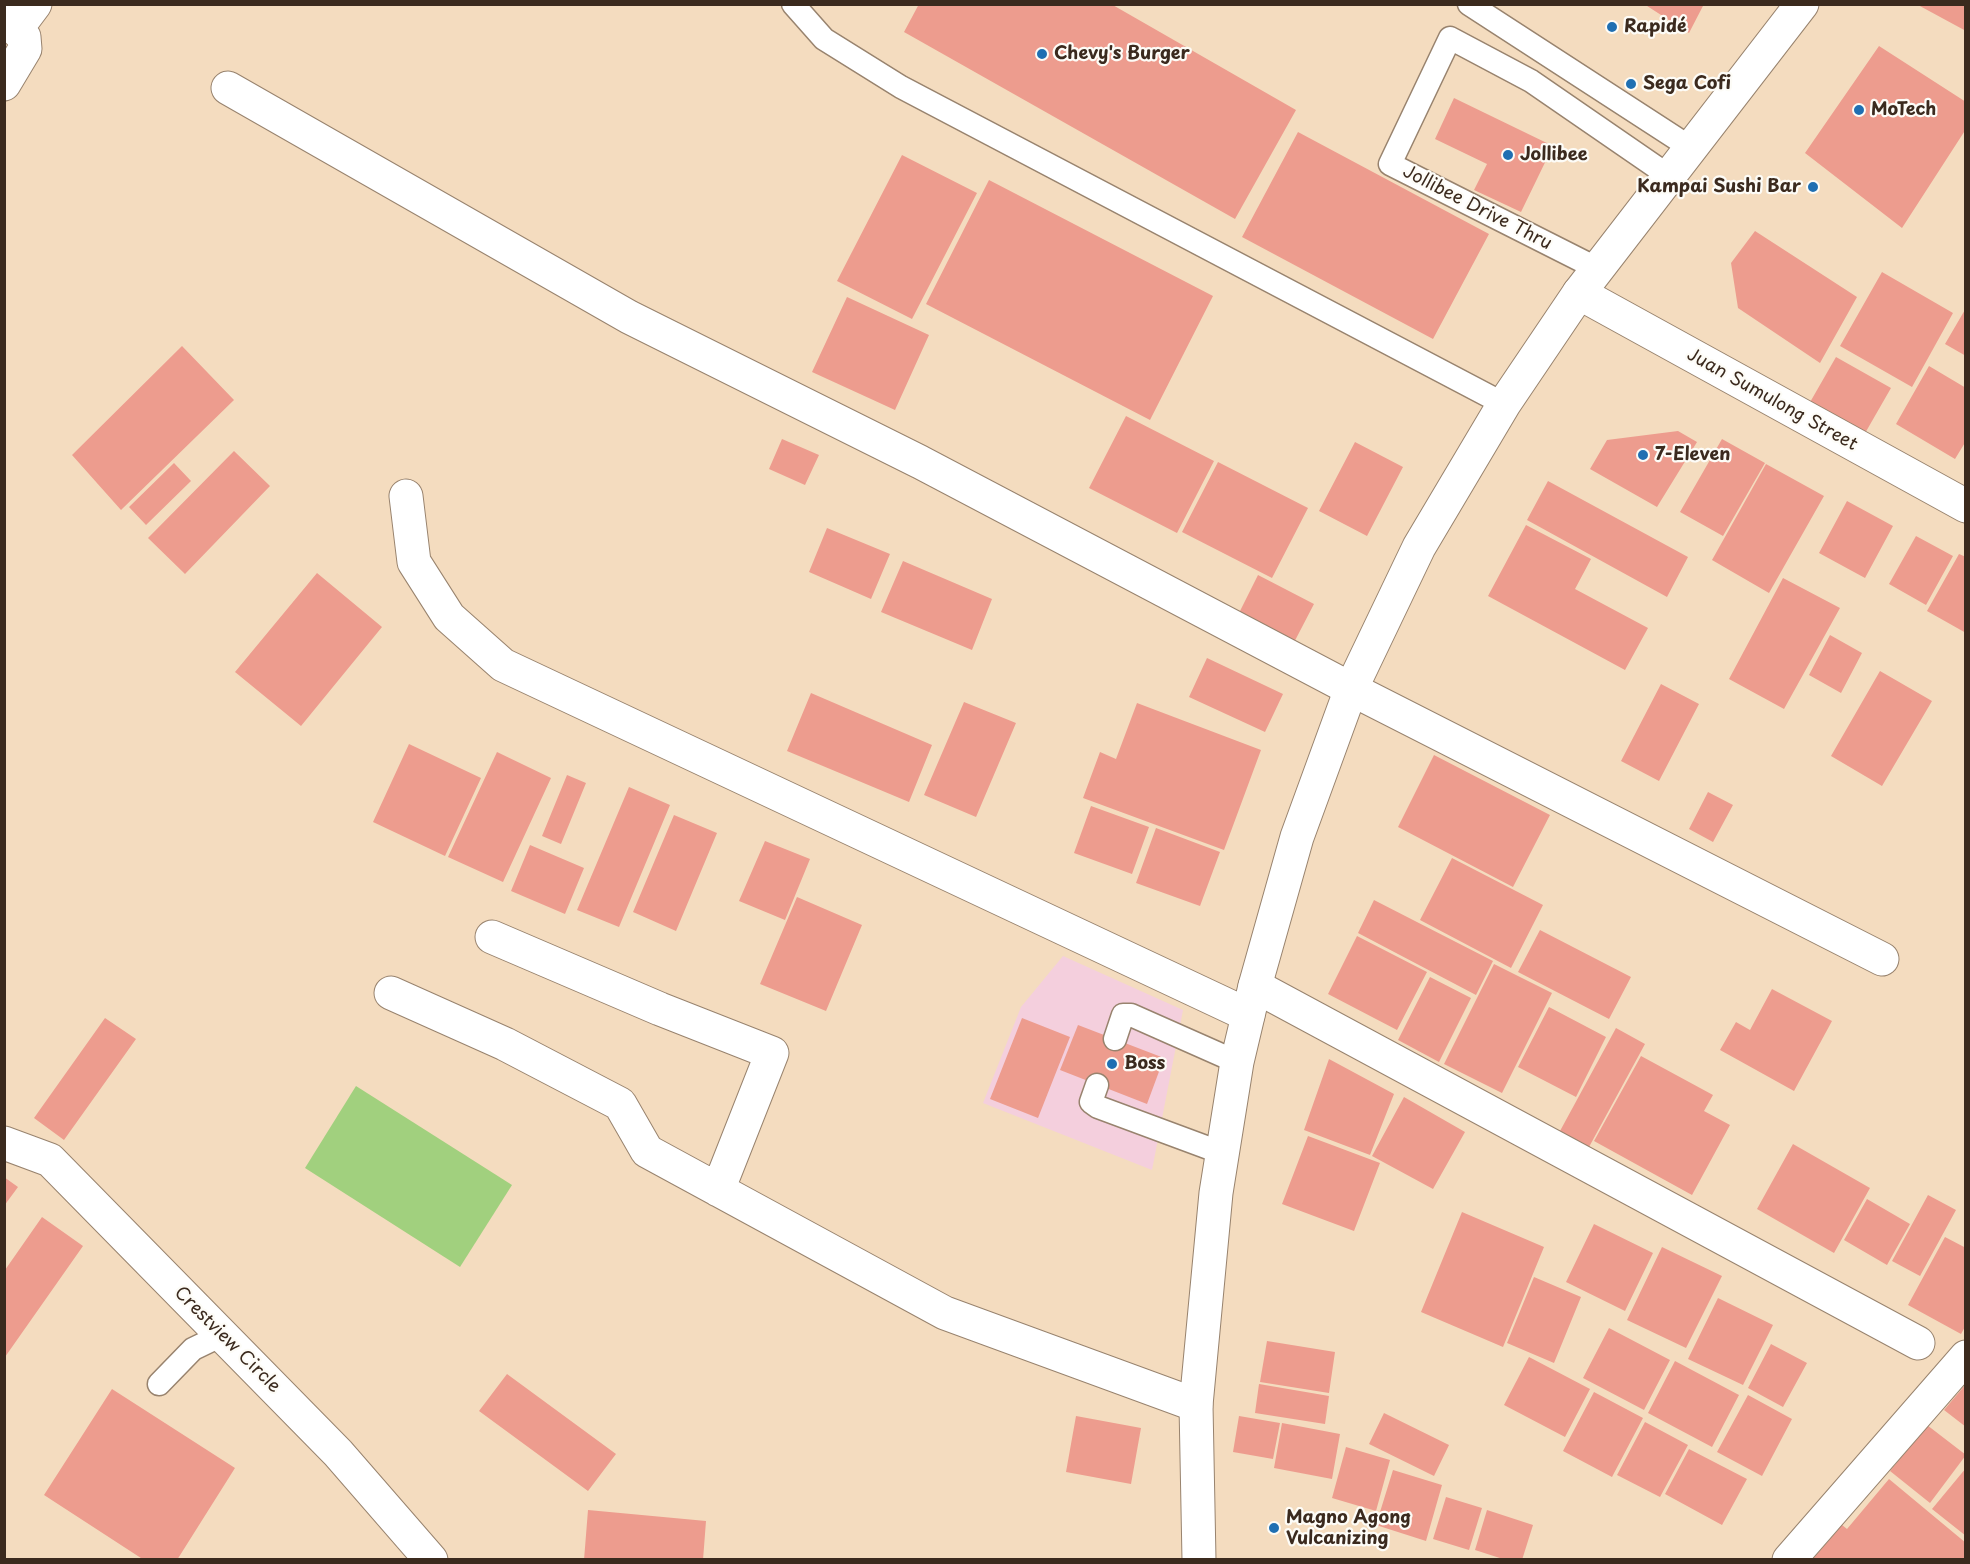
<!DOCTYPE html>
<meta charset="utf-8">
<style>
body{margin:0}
#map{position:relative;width:1970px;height:1564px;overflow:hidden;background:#f4dcbf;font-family:"Playpen Sans",sans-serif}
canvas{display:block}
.frame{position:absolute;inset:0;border:6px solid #3b2a1e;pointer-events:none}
</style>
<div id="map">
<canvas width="1970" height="1564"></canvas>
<div class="frame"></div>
</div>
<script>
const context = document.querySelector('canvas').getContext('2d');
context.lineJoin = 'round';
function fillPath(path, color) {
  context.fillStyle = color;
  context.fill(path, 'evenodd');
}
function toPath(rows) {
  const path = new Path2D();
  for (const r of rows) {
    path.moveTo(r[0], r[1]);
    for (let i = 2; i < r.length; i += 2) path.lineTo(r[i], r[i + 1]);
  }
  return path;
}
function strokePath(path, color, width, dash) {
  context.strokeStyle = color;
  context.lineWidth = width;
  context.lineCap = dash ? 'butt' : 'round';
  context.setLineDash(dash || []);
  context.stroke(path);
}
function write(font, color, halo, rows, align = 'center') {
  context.font = font + ' "Playpen Sans",sans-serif';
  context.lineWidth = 4.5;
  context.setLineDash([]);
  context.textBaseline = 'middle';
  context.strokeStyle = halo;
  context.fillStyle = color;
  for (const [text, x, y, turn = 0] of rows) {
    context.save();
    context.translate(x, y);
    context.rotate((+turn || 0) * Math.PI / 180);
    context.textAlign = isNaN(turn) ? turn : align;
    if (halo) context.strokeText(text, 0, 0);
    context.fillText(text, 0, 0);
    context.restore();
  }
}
fillPath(toPath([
 [1063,956,1183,1010,1152,1170,983,1103,1021,1007]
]), '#f4cfdd');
fillPath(toPath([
 [356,1086,512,1185,460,1267,305,1168]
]), '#a1d07e');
fillPath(toPath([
 [919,4,1111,4,1296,110,1235,219,904,32],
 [1644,4,1704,4,1689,33],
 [1918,5,1966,5,1966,31],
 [1879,46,1966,102,1966,129,1902,228,1805,153],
 [1454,98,1553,146,1521,212,1474,190,1487,164,1435,139],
 [1298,132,1489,234,1433,339,1242,237],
 [902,155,977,193,912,319,837,281],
 [989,180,1213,296,1150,420,926,304],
 [1755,231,1857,297,1820,363,1738,308,1731,263],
 [1882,272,1953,313,1912,387,1840,346],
 [847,297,929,335,895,410,812,372],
 [1966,308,1966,356,1945,344],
 [182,346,234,400,121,510,72,455],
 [1836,357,1891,388,1864,435,1809,404],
 [1929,366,1966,388,1966,441,1955,459,1896,424],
 [1126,416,1214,461,1177,533,1089,488],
 [1678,431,1697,442,1657,507,1590,469,1607,440],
 [782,439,819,455,805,485,769,469],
 [1722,439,1765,463,1723,536,1680,512],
 [1355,442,1403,467,1367,536,1319,511],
 [234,451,270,486,185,574,148,538],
 [1218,462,1308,508,1272,578,1182,532],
 [174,463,191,481,146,525,129,507],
 [1766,464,1824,496,1769,593,1712,560],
 [1548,481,1688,557,1667,597,1527,520],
 [1847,501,1893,526,1865,578,1819,553],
 [1526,525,1591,559,1575,589,1648,628,1625,670,1488,596],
 [827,528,890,554,871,599,809,572],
 [1916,536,1953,556,1926,605,1889,584],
 [1959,554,1966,557,1966,633,1927,611],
 [903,561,992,599,972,650,881,612],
 [317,573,382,627,301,726,235,672],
 [1258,575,1314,604,1288,654,1233,625],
 [1783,578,1840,608,1784,709,1729,679],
 [1830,635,1862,653,1841,693,1809,675],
 [1207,658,1283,694,1265,732,1189,697],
 [1880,671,1932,701,1882,786,1831,756],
 [1661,684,1699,704,1659,781,1621,761],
 [811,693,932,745,909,802,787,751],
 [964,702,1016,723,976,817,924,795],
 [1137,703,1261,750,1224,850,1083,798,1100,752,1116,759],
 [409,744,481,778,445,856,373,822],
 [497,752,551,778,503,882,448,857],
 [1434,755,1550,815,1513,887,1398,827],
 [567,775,586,783,561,844,542,836],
 [629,787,670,805,619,927,577,910],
 [1708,792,1733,805,1713,842,1689,829],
 [1091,806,1149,827,1132,874,1074,853],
 [674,815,717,833,676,931,633,912],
 [1156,828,1220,852,1200,906,1136,883],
 [765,841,810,859,785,920,739,901],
 [530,845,584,868,565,914,511,891],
 [1452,858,1543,905,1511,968,1420,920],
 [797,897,862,925,826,1011,760,984],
 [1374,900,1493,961,1476,995,1358,933],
 [1540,930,1631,977,1609,1019,1518,972],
 [1357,936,1427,972,1397,1030,1328,994],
 [1494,964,1552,993,1502,1093,1444,1064],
 [1430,977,1471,998,1439,1062,1398,1040],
 [1772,989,1832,1021,1794,1091,1720,1050,1736,1022,1750,1030],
 [1549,1007,1606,1037,1576,1097,1518,1067],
 [105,1018,136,1039,64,1140,34,1118],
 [1022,1018,1070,1037,1038,1118,990,1099],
 [1078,1025,1164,1058,1147,1104,1060,1070],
 [1616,1028,1645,1044,1589,1147,1560,1131],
 [1641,1056,1713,1095,1704,1111,1730,1125,1692,1195,1594,1141],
 [1329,1059,1394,1094,1370,1155,1304,1130],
 [1404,1097,1465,1132,1433,1189,1372,1156],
 [1308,1136,1380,1163,1354,1231,1282,1204],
 [1793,1144,1870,1188,1834,1253,1757,1209],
 [4,1177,18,1187,4,1206],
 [1928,1195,1956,1210,1920,1276,1892,1261],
 [1867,1199,1910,1224,1887,1265,1844,1240],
 [1462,1212,1544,1247,1503,1347,1421,1312],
 [42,1217,83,1246,5,1357,5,1270],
 [1594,1224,1653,1253,1625,1311,1566,1282],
 [1945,1237,1966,1248,1966,1325,1961,1334,1908,1305],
 [1662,1247,1722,1276,1686,1348,1627,1320],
 [1534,1277,1581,1297,1554,1363,1507,1343],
 [1718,1298,1773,1325,1743,1385,1688,1359],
 [1609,1328,1670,1360,1644,1410,1583,1378],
 [1267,1341,1335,1352,1329,1393,1260,1382],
 [1771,1344,1807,1363,1783,1407,1748,1388],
 [1529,1357,1590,1389,1565,1437,1504,1405],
 [1675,1361,1739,1395,1712,1447,1648,1413],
 [507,1374,616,1454,588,1491,479,1411],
 [1259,1384,1329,1396,1325,1424,1255,1413],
 [1966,1384,1966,1427,1944,1410],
 [112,1389,235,1468,177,1560,144,1560,44,1495],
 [1594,1392,1643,1418,1612,1477,1563,1451],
 [1748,1395,1792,1419,1762,1476,1717,1452],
 [1384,1413,1449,1445,1434,1476,1369,1444],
 [1076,1416,1141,1428,1131,1484,1066,1472],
 [1239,1416,1280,1423,1273,1459,1233,1452],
 [1645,1422,1688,1445,1660,1497,1617,1475],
 [1282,1423,1340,1434,1332,1479,1274,1468],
 [1927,1425,1966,1455,1930,1503,1890,1471],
 [1346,1447,1390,1460,1376,1511,1332,1498],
 [1689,1449,1747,1479,1722,1525,1665,1494],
 [1966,1468,1966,1536,1932,1509],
 [1393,1470,1442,1485,1426,1541,1376,1525],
 [1889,1479,1966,1543,1966,1560,1812,1560,1842,1525,1847,1529],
 [1446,1497,1482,1508,1469,1550,1433,1539],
 [588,1510,706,1521,703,1560,584,1560],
 [1487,1510,1533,1525,1522,1560,1506,1560,1475,1550]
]), '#ed9c8e');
const service = toPath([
 [793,4,824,39,901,87,1504,404],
 [1469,4,1691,148],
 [1598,269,1390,164,1450,38,1531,81,1669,176],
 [1115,1039,1123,1015,1131,1015,1237,1062],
 [1097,1085,1091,1102,1098,1107,1222,1153],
 [159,1384,193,1349,222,1335]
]);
const minor = toPath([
 [4,18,24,37,25,49,4,84],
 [17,28,35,4],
 [228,88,629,317,920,462,1351,689,1882,959],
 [406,496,414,562,449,617,503,665,1248,1015],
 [492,937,660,1009,772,1053,718,1190],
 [1255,986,1918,1343],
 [391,993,505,1044,620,1104,647,1151,945,1313,1196,1405],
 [4,1143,50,1160,338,1453,431,1560],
 [1789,1560,1966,1357]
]);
const tertiary = toPath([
 [1579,293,1966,506]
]);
const primary = toPath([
 [1199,1560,1196,1405,1216,1193,1237,1062,1255,986,1297,837,1351,689,1419,547,1504,404,1579,293,1802,4]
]);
strokePath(service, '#98836e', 25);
strokePath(minor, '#98836e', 35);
strokePath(tertiary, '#98836e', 35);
strokePath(primary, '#98836e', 35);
strokePath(service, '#fff', 22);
strokePath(minor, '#fff', 33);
strokePath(tertiary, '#fff', 33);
strokePath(primary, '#fff', 33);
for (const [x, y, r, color] of [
 [1612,27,6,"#1f6fb2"],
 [1042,54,6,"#1f6fb2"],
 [1631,84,6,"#1f6fb2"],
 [1859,110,6,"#1f6fb2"],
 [1508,155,6,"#1f6fb2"],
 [1813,187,6,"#1f6fb2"],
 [1643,455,6,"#1f6fb2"],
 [1112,1064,6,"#1f6fb2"],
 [1274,1528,6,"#1f6fb2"]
]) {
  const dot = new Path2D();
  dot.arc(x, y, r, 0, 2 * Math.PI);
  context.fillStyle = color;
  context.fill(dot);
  strokePath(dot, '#fdfcf7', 2);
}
write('bold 18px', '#3b2a1e', '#fdfcf7', [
 ["Rapidé",1624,27],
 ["Chevy's Burger",1054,54],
 ["Sega Cofi",1643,84],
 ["MoTech",1871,110],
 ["Jollibee",1520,155],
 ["Kampai Sushi Bar",1801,187,"right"],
 ["7-Eleven",1655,455],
 ["Boss",1124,1064],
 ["Magno Agong",1286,1518],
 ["Vulcanizing",1286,1539]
], 'left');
write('18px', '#3b2a1e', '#fdfcf7', [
 ["Jollibee Drive Thru",1477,208,27],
 ["Juan Sumulong Street",1772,400,29],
 ["Crestview Circle",227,1340,45]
]);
</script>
